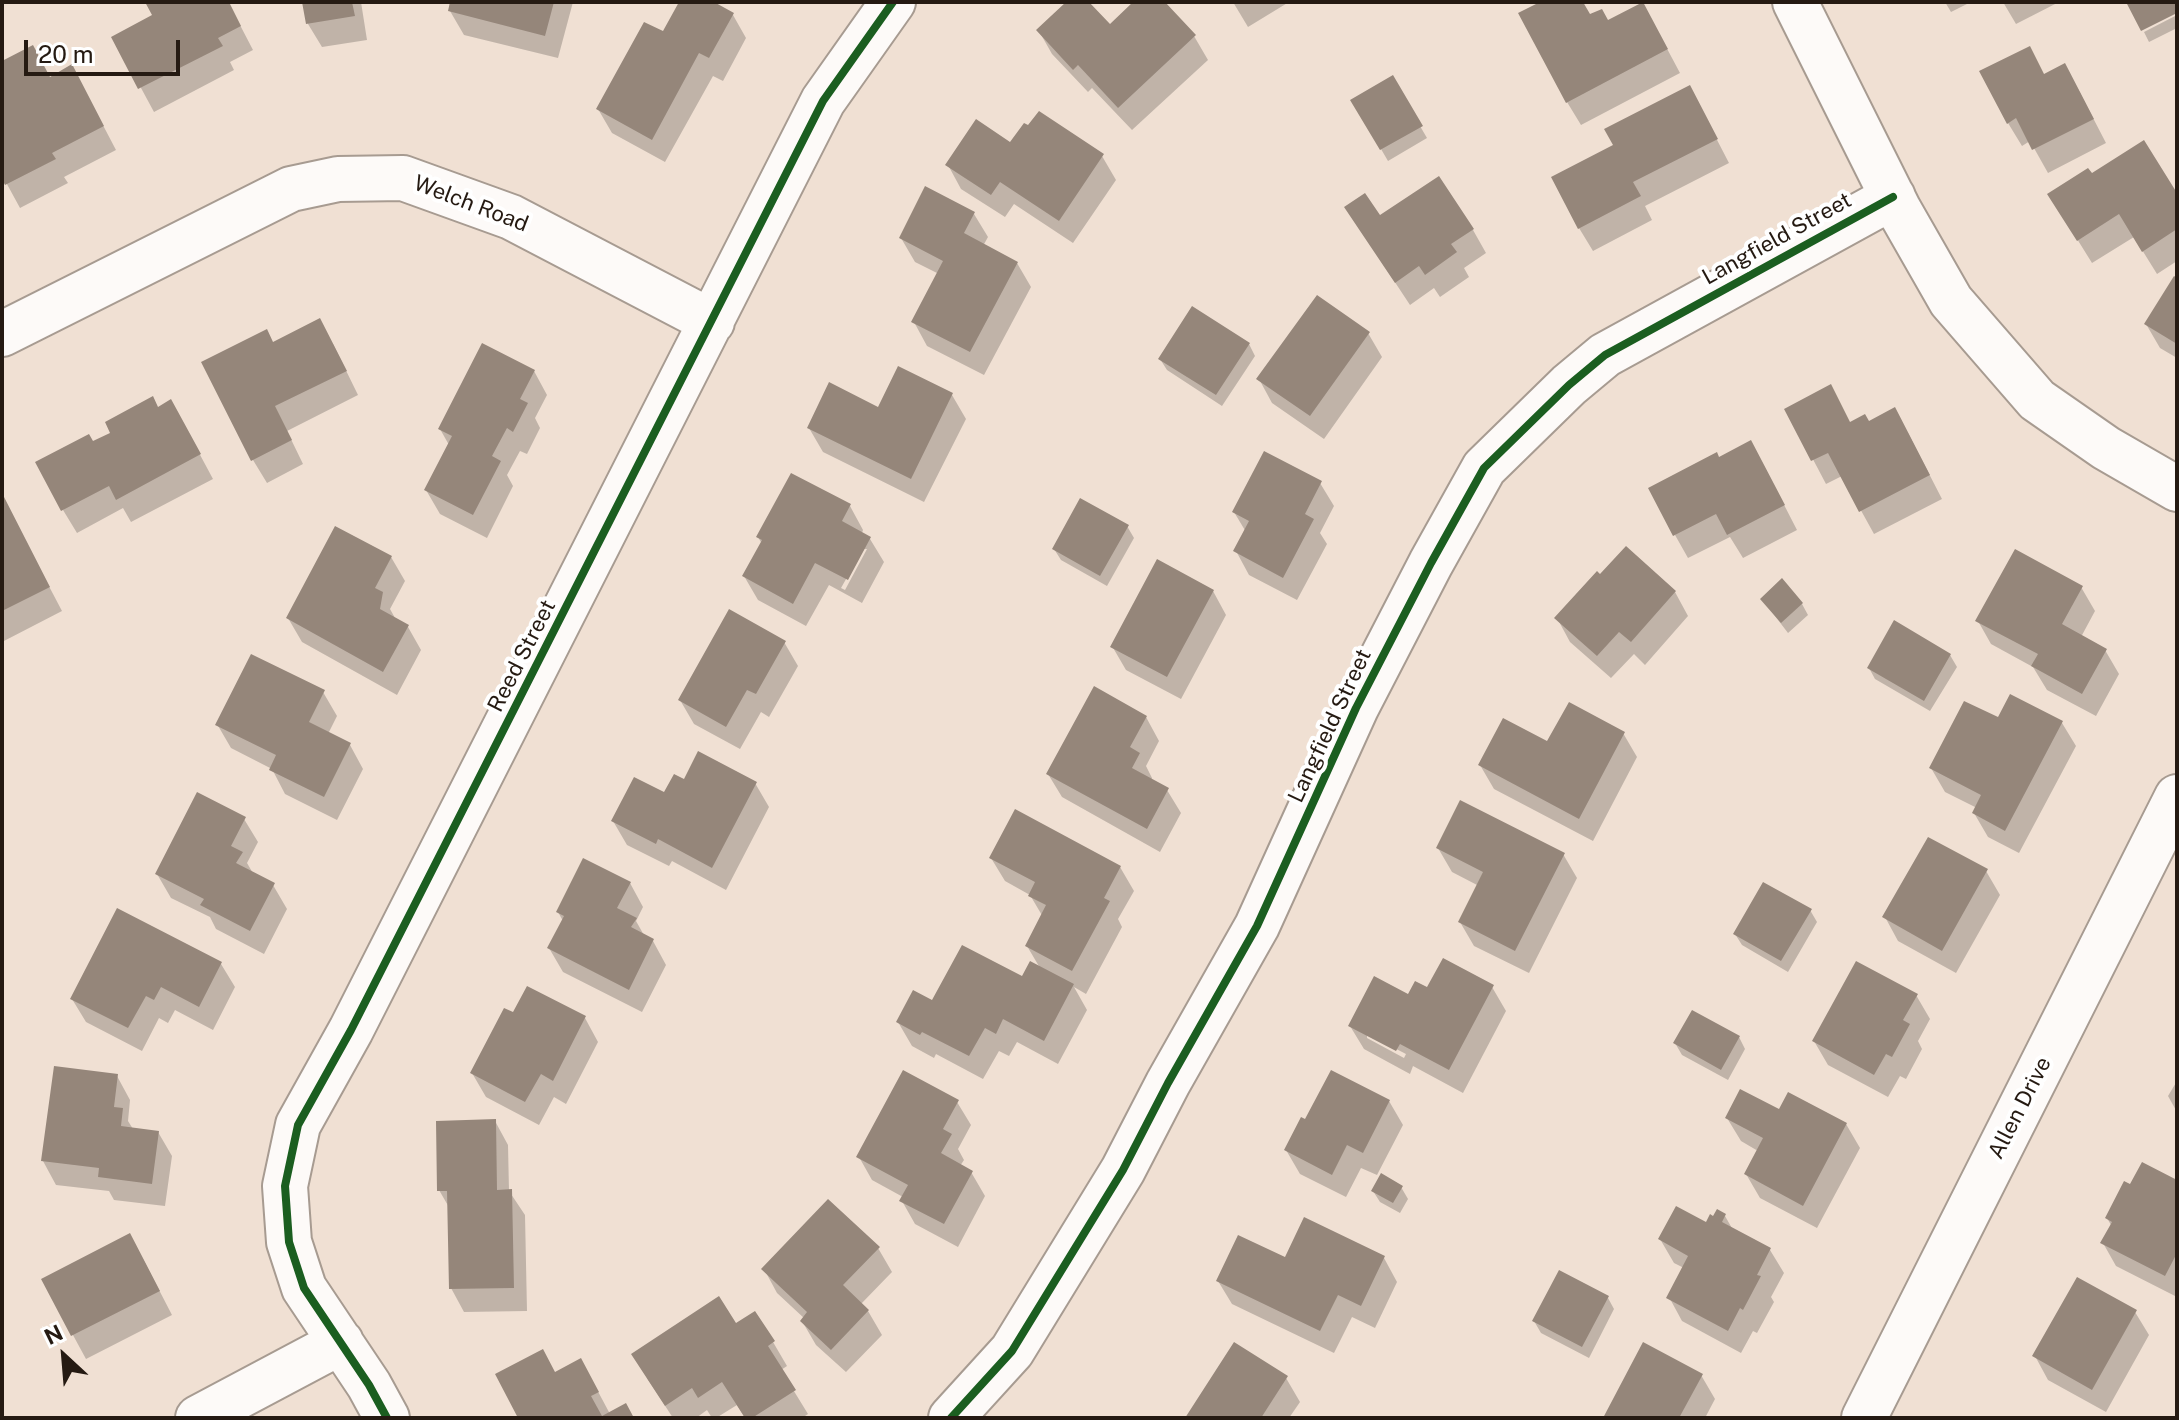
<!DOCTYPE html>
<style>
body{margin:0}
#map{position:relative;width:2179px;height:1420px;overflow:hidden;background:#f0e0d3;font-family:"Public Sans",sans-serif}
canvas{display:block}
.frame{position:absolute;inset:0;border:4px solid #251a12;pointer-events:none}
.north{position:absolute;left:24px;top:1316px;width:80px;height:80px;-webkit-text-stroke:6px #fff;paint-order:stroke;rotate:334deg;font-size:22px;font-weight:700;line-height:32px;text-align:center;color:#251a12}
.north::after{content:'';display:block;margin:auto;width:28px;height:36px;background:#251a12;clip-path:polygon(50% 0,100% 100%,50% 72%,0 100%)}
.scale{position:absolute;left:24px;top:40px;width:156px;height:36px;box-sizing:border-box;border:4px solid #251a12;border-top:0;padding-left:10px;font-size:24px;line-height:28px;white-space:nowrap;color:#251a12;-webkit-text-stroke:6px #fff;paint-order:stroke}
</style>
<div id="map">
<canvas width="2179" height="1420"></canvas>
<div class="frame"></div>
<div class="north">N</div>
<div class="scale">20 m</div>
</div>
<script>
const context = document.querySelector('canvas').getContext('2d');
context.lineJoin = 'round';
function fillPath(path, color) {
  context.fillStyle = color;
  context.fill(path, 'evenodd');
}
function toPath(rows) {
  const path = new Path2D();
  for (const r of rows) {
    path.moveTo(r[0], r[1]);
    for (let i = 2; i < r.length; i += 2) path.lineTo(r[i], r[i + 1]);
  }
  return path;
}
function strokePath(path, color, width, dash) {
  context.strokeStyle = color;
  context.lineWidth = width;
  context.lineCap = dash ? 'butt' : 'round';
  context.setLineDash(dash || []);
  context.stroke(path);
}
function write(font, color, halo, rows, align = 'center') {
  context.font = font + ' "Public Sans",sans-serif';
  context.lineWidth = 8;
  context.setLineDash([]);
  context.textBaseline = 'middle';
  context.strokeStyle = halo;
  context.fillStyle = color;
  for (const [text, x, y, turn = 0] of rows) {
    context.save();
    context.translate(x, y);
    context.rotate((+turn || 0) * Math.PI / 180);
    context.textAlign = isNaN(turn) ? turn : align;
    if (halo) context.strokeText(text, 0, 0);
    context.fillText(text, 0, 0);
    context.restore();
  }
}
fillPath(toPath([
 [147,2,228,2,253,50,230,62,234,70,154,112,114,38,154,16],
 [305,2,361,2,367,40,322,47,308,24],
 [452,2,573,2,558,58,464,35,450,11],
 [681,2,710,2,733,15,746,38,723,81,713,76,665,162,612,133,598,109,663,34],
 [1069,2,1086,2,1109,27,1135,2,1162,2,1194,36,1208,60,1132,130,1092,88,1088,92,1052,54,1039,31],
 [1233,2,1289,2,1248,27],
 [1544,2,1582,2,1590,16,1607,22,1656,28,1680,73,1581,125,1567,102],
 [1945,2,1971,2,1951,12],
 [2003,2,2059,2,2016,24],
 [2177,15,2177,28,2149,42,2144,32],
 [2,63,85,91,116,150,64,177,68,183,20,208,2,175],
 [2044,76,2078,89,2106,143,2048,173,2030,141,2022,146,2008,123],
 [1392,78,1427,138,1388,161,1353,101],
 [1702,111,1729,163,1645,206,1652,220,1593,251,1579,228,1616,146],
 [1011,145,1102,156,1116,180,1073,243,1014,204,1005,217,961,189,948,165],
 [2091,176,2177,196,2177,261,2157,274,2134,237,2092,263,2064,218],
 [1346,208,1380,218,1473,230,1486,253,1464,268,1469,277,1440,297,1434,288,1410,305],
 [974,214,988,237,983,246,1017,263,1031,287,984,375,927,346,914,322,939,274,915,262,901,238],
 [2177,280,2177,358,2160,348,2146,324],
 [1368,333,1382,357,1324,439,1272,403,1259,379],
 [273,344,333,344,358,395,287,431,303,464,267,483,253,460],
 [1249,344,1255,356,1222,406,1167,370,1160,359],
 [534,371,547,395,535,418,540,428,527,454,520,451,507,475,513,486,487,538,440,514,426,490,449,445,440,429],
 [952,395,966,419,924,502,823,452,809,428,879,410],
 [157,409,184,425,213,479,131,522,123,508,77,533,63,510],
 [1787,410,1851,424,1869,423,1908,433,1942,499,1874,534,1842,476,1826,484],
 [1764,466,1797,530,1743,558,1730,537,1688,558,1675,535],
 [1320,483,1334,506,1320,533,1327,544,1297,600,1249,575,1236,551,1246,532,1234,512],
 [2,497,62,611,2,642],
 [850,506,863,530,862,533,870,539,884,562,862,603,829,585,806,626,758,600,744,576,762,544,758,537],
 [863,549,867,549,845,590,841,588],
 [1127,526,1134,538,1107,586,1061,560,1054,549],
 [391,557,405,581,390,609,395,618,408,627,421,650,397,695,302,642,288,618],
 [2081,587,2095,611,2081,637,2105,650,2119,674,2096,716,2047,690,2033,667,1991,644,1978,621],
 [1213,591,1226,615,1181,699,1126,670,1112,646],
 [1675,592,1688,616,1645,665,1634,654,1611,678,1570,642,1557,618],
 [1762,599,1802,604,1808,615,1788,633],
 [784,642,798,666,769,717,761,712,740,749,694,724,680,700],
 [1950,655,1957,667,1930,711,1875,679,1869,668],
 [323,692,337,716,328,734,350,745,363,769,337,820,285,794,272,769,231,748,217,724],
 [1146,717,1159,741,1146,766,1152,778,1151,781,1167,790,1181,813,1160,852,1062,797,1048,774],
 [1998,720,2062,723,2076,746,2019,853,1988,837,1974,813,1977,808,1945,792,1931,768],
 [1623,733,1637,757,1593,841,1494,789,1480,765,1548,744],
 [684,782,755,783,769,807,726,890,672,861,669,866,627,845,613,821,665,795],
 [244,819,258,842,247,863,254,875,273,885,287,909,264,954,216,929,210,917,171,898,157,874],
 [1438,848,1563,854,1577,878,1529,973,1474,946,1460,922,1479,886,1452,872],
 [991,858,1120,867,1134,891,1118,919,1122,927,1086,994,1074,987,1087,1010,1058,1064,1017,1042,1009,1056,999,1051,983,1079,936,1054,934,1058,912,1046,898,1022,933,1002,1023,979,1040,968,1027,946,1043,917,1030,895,1005,881],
 [1986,871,2000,895,1956,973,1898,941,1885,917],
 [630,883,643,907,636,921,645,937,653,941,666,965,642,1012,563,972,549,948,563,921,558,912],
 [1810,910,1817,922,1788,972,1742,945,1735,934],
 [221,964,235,987,213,1030,175,1010,168,1023,159,1018,142,1051,86,1022,72,999],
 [1492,987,1506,1011,1463,1093,1413,1066,1410,1074,1364,1049,1350,1026,1428,989],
 [1367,1034,1406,1054,1404,1058,1367,1038],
 [1916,995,1930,1019,1918,1041,1922,1049,1906,1079,1900,1076,1888,1097,1828,1065,1814,1041],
 [513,1015,585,1018,598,1042,566,1104,554,1097,539,1125,486,1097,472,1073],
 [1739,1037,1745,1049,1728,1080,1682,1055,1675,1043],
 [117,1076,130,1100,128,1121,133,1129,158,1132,172,1156,165,1206,114,1200,109,1191,56,1185,43,1161],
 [2177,1081,2177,1112,2168,1096],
 [1389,1101,1403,1125,1377,1175,1361,1168,1346,1197,1300,1174,1286,1150],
 [957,1102,971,1125,958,1149,964,1160,960,1166,971,1172,985,1196,958,1247,915,1224,902,1201,903,1197,872,1180,859,1157],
 [1780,1112,1846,1124,1860,1148,1817,1228,1760,1198,1746,1174,1758,1151,1741,1141,1727,1118],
 [495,1121,508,1145,509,1191,525,1215,527,1311,464,1312,451,1288,450,1209,439,1190],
 [2177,1182,2177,1297,2116,1266,2103,1243,2111,1225,2107,1218,2131,1186],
 [1401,1187,1408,1199,1400,1213,1380,1202,1373,1191],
 [1725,1216,1733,1230,1770,1250,1784,1273,1771,1297,1774,1302,1757,1333,1753,1331,1741,1353,1682,1321,1669,1297,1684,1268,1674,1263,1660,1239,1707,1225],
 [878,1248,892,1272,860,1305,868,1311,882,1335,846,1372,816,1345,802,1321,805,1319,777,1293,764,1269],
 [1384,1258,1397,1282,1375,1328,1352,1317,1334,1353,1232,1304,1218,1281,1286,1260],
 [143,1259,172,1315,86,1359,43,1280],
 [1608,1298,1614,1309,1589,1358,1541,1333,1534,1321],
 [2135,1312,2149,1335,2106,1412,2048,1380,2035,1356],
 [735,1326,773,1342,787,1366,781,1370,808,1414,802,1418,745,1418,737,1405,716,1418,712,1418,707,1410,696,1418,673,1418,647,1378],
 [555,1374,594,1384,610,1414,633,1418,520,1418],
 [1701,1375,1715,1399,1705,1418,1605,1418],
 [1286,1378,1300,1402,1289,1418,1187,1418]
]), '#0003');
fillPath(toPath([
 [145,2,229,2,241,26,218,38,223,46,138,89,111,37,152,15],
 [302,2,352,2,355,16,306,24],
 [450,2,554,2,545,36,448,11],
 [679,2,714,2,734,13,709,58,699,53,652,140,596,109,644,22,663,31],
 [1066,2,1089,2,1110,24,1133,2,1165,2,1196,35,1118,108,1078,65,1073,70,1036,30],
 [1540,2,1583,2,1590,14,1602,9,1608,20,1643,2,1668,49,1566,103,1518,13],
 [2126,2,2177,2,2177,13,2141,31],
 [33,45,50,77,72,64,104,126,52,153,56,159,5,185,2,179,2,61],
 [2030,46,2044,74,2065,63,2094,119,2032,150,2016,118,2007,124,1979,71],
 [1393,75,1423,126,1380,150,1350,100],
 [1690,85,1718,139,1633,182,1641,196,1578,229,1551,177,1613,145,1604,129],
 [1039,111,1104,154,1059,221,1000,182,991,195,945,165,976,119,1010,142,1024,123,1028,125],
 [2144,140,2177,193,2177,229,2142,252,2119,214,2077,241,2047,194,2088,168,2092,173],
 [1439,176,1474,229,1451,244,1457,252,1425,275,1419,266,1395,283,1344,207,1365,193,1380,215],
 [925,186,975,212,964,233,1018,262,970,352,911,322,943,261,899,238],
 [2174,276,2177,278,2177,344,2144,324],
 [1317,295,1370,332,1310,416,1256,379],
 [1192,306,1250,343,1216,395,1158,359],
 [320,318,347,371,275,406,292,440,251,461,201,362,267,329,273,342],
 [482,343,535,370,520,399,528,403,513,432,507,428,492,456,501,461,473,515,424,490,452,436,438,429],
 [898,366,953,393,911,479,807,428,829,382,878,407],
 [1831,384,1850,422,1865,414,1869,421,1895,407,1930,475,1859,512,1828,453,1811,461,1784,409],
 [153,396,158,407,171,399,201,454,116,500,109,486,61,511,35,462,89,434,93,441,110,433,105,422],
 [1751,440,1785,505,1727,535,1716,514,1673,536,1648,488,1717,452,1719,457],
 [1264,451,1322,481,1305,514,1314,519,1283,578,1233,551,1249,521,1232,512],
 [791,473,851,504,842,521,871,537,848,580,815,563,793,604,742,576,762,540,756,537],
 [2,493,50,587,2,611],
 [1080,498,1129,525,1100,576,1052,549],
 [335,526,392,556,375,588,383,592,380,609,409,625,383,672,286,618],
 [1626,546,1676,591,1631,642,1619,632,1597,656,1554,618,1597,571,1600,574],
 [2015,549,2083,586,2062,624,2107,649,2082,694,2031,666,2038,654,1975,621],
 [1157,559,1214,590,1167,677,1110,647],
 [1782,578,1803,603,1781,623,1760,599],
 [729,609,786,641,756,694,747,690,726,727,678,700],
 [1894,620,1951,654,1924,701,1867,668],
 [251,654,325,690,309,722,351,743,324,797,269,770,276,755,215,725],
 [1094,686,1147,716,1130,747,1140,753,1132,768,1169,788,1147,829,1046,774],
 [2010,694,2063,721,2005,831,1972,813,1981,795,1929,768,1964,701,1998,717],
 [1569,702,1625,732,1579,819,1478,765,1503,718,1547,741],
 [698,751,757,782,712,868,658,839,656,844,611,821,634,777,664,792,674,774,684,779],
 [197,792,246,817,231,846,243,852,236,863,275,883,250,931,200,905,204,899,155,874],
 [1460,800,1565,853,1515,951,1458,922,1483,872,1436,848],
 [1015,809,1121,866,1104,898,1110,901,1072,971,1025,946,1046,905,1028,896,1035,882,989,858],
 [1928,837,1988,869,1942,951,1882,917],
 [583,858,631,882,617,908,637,918,631,927,654,939,629,990,547,948,564,916,556,912],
 [1763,882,1812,909,1781,961,1733,934],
 [117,908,222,962,199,1007,161,987,154,1000,146,996,128,1028,70,999],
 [962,945,1022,976,1030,961,1074,984,1044,1041,1003,1019,996,1034,985,1028,969,1056,922,1032,920,1035,896,1022,913,990,932,1000],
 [1443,958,1494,985,1449,1070,1400,1044,1396,1051,1348,1026,1374,976,1408,994,1415,981,1427,987],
 [1856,961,1918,994,1903,1020,1910,1024,1892,1057,1886,1054,1874,1075,1812,1041],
 [527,986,586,1016,553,1081,541,1074,525,1102,470,1073,504,1008,513,1012],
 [1692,1010,1740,1036,1721,1070,1673,1043],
 [54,1066,118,1074,114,1107,123,1108,121,1126,159,1131,152,1184,98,1177,99,1168,41,1161],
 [903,1070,959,1100,943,1129,952,1134,941,1153,973,1171,944,1224,899,1201,908,1185,856,1157],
 [1331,1070,1390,1100,1363,1153,1347,1145,1332,1175,1284,1150,1301,1117,1305,1119],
 [1740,1089,1779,1109,1788,1092,1847,1123,1803,1206,1744,1174,1763,1138,1725,1118],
 [496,1119,497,1190,512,1189,514,1288,449,1289,447,1191,437,1191,436,1121],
 [2142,1162,2177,1180,2177,1253,2165,1276,2100,1243,2112,1222,2105,1218,2124,1181,2130,1184],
 [1381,1173,1403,1186,1393,1203,1371,1191],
 [828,1199,880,1247,843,1285,869,1310,831,1350,800,1321,807,1312,761,1269],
 [1676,1206,1706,1222,1710,1214,1713,1216,1717,1209,1726,1214,1722,1222,1771,1248,1757,1275,1761,1276,1743,1310,1740,1308,1728,1331,1666,1298,1688,1256,1658,1239],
 [1304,1217,1385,1256,1361,1306,1338,1295,1320,1331,1216,1281,1238,1235,1285,1257],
 [130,1233,160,1291,71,1336,41,1279],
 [1559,1270,1609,1296,1582,1347,1532,1321],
 [2077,1277,2137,1310,2092,1390,2032,1356],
 [719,1296,736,1323,755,1311,775,1341,768,1346,796,1390,752,1418,745,1418,722,1382,698,1398,692,1388,665,1406,631,1354],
 [1234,1342,1288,1376,1261,1418,1185,1418],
 [1643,1342,1703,1374,1679,1418,1603,1418],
 [543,1349,555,1372,581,1358,599,1392,591,1396,602,1416,626,1403,634,1418,518,1418,495,1374]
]), '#95867a');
const minor = toPath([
 [1795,2,1899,210,1951,301,2037,400,2106,448,2177,489],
 [2,334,291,189,338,179,403,178,511,217,712,322],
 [198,1418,341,1342],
 [387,1418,369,1385,304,1288,289,1242,285,1186,298,1125,351,1030,823,101,893,2],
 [951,1418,1012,1351,1123,1170,1168,1083,1257,926,1356,708,1431,563,1484,468,1569,385,1605,355,1893,197],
 [1864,1418,2177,797]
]);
strokePath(minor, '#a79b91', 48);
strokePath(minor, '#fdfaf8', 44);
strokePath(toPath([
 [387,1418,369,1385,304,1288,289,1242,285,1186,298,1125,351,1030,823,101,893,2],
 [951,1418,1012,1351,1123,1170,1168,1083,1257,926,1356,708,1431,563,1484,468,1569,385,1605,355,1893,197]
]), '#1b5e20', 8);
write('22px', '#251a12', '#fff', [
 ["Welch Road",471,204,21],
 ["Langfield Street",1777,239,-29],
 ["Reed Street",522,656,-63],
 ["Langfield Street",1330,726,-65],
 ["Allen Drive",2020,1108,-63]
]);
</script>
